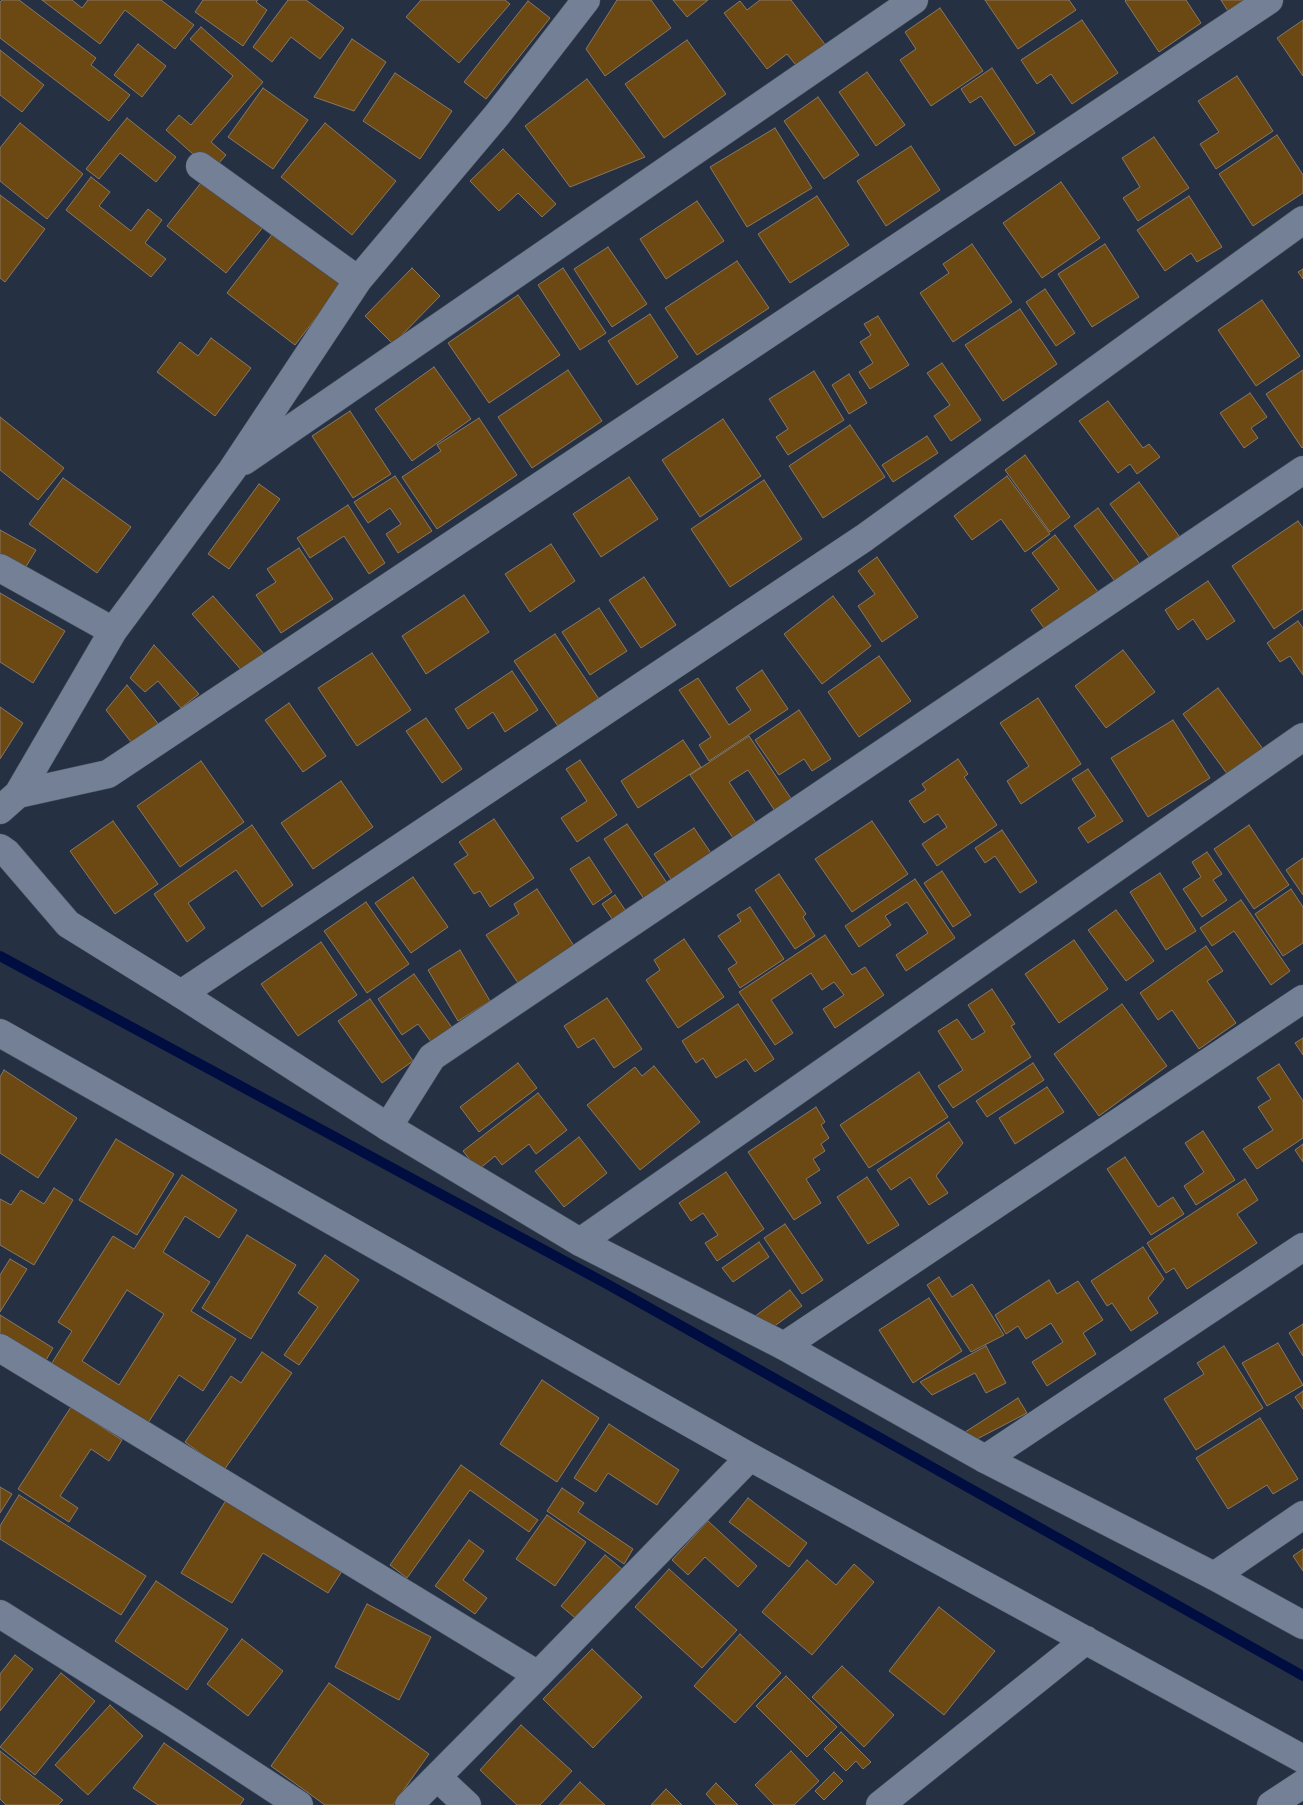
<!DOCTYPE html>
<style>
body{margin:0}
canvas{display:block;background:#253043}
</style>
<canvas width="1303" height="1805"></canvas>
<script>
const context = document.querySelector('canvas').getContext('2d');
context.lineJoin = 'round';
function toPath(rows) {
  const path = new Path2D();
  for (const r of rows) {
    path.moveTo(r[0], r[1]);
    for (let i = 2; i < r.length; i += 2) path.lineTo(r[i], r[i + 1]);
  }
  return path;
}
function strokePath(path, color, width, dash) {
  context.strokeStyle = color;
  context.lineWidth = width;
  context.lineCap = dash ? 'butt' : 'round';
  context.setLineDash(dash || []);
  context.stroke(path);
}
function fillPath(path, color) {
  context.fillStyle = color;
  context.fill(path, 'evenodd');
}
strokePath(toPath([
 [0,956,607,1284,1303,1676]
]), '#000d41', 10);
const building = toPath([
 [2,0,19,0,96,58,91,65,130,95,109,121,0,38,0,2,2,0],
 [42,0,72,0,82,8,88,0,161,0,194,25,175,49,125,10,100,44,42,0],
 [203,0,258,0,256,2,267,10,243,46,195,12,203,0],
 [288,0,306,0,344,28,320,59,291,37,272,62,253,47,288,0],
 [421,0,505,0,510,4,459,63,406,17,421,0],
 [617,0,651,0,671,28,605,76,586,49,617,0],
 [673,0,708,0,687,17,673,0],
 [760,0,791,0,827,47,799,69,787,54,767,69,724,13,740,1,747,10,760,0],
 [985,0,1069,0,1076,10,1018,49,985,0],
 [1126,0,1186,0,1201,23,1159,52,1125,1,1126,0],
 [1221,0,1255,0,1231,16,1221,0],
 [528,1,550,18,486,99,464,82,528,1],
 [940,8,983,71,931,106,900,60,916,49,905,32,940,8],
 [1082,20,1118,73,1072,104,1051,74,1037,84,1021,60,1082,20],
 [1303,20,1303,76,1277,38,1303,20],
 [201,27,263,82,211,142,226,155,212,171,166,130,179,115,191,125,233,76,190,39,201,27],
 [352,39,386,62,354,111,314,97,352,39],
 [687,40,726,94,664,138,625,84,687,40],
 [138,44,166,66,142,97,114,75,138,44],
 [0,50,44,85,22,112,0,95,0,50],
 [992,68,1035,133,1015,146,981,96,970,103,961,89,992,68],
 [867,72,905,125,876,146,839,92,867,72],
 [395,73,452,111,420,159,363,121,395,73],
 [1237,76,1273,131,1216,169,1200,144,1219,132,1198,101,1237,76],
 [587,79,645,157,570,187,525,126,587,79],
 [263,88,308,120,273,169,228,137,263,88],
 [818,97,859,155,824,179,784,121,818,97],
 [127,118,176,157,156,182,120,153,99,179,86,169,127,118],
 [20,123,83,174,47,219,0,181,0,148,20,123],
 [325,123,396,181,352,235,281,177,325,123],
 [775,128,812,188,747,227,710,167,775,128],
 [1277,135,1303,175,1303,193,1253,226,1219,174,1277,135],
 [1154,137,1189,188,1138,221,1123,198,1140,187,1122,158,1154,137],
 [911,146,940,190,886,226,857,181,911,146],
 [503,149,556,204,542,217,518,193,499,211,470,181,503,149],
 [91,177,110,192,99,206,131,231,148,209,162,220,145,243,166,259,151,277,66,210,91,177],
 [204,179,264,226,226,273,167,226,204,179],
 [1061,182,1100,238,1042,278,1003,223,1061,182],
 [0,195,45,229,5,282,0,278,0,195],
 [817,196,849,245,790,283,758,234,817,196],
 [1189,196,1222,247,1197,262,1191,253,1165,271,1137,230,1189,196],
 [697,201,724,241,666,279,640,239,697,201],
 [274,232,342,284,295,345,227,293,274,232],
 [972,244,1012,302,953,342,920,293,949,273,943,264,972,244],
 [1105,244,1139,297,1092,327,1058,274,1105,244],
 [608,247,647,304,612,327,574,269,608,247],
 [737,261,769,308,697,355,665,308,737,261],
 [412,268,440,296,393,344,365,316,412,268],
 [563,268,606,333,580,350,538,285,563,268],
 [1303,269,1303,279,1298,272,1303,269],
 [1045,289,1075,333,1056,346,1026,302,1045,289],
 [518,295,560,355,489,403,448,343,518,295],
 [1262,300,1300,356,1256,386,1218,330,1262,300],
 [1020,309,1057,364,1003,401,965,345,1020,309],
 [650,314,678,357,637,385,608,341,650,314],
 [878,316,909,365,870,389,859,372,873,363,860,342,871,335,864,324,878,316],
 [211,338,251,368,215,416,157,372,180,342,198,356,211,338],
 [942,363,981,420,951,441,934,416,950,405,927,373,942,363],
 [434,367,471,419,412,461,375,409,434,367],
 [568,370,602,421,532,468,498,417,568,370],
 [1303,370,1303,447,1302,448,1266,394,1303,370],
 [814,371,844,420,788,455,776,437,788,429,769,399,814,371],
 [849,374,867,403,849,414,832,385,849,374],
 [1250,393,1267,417,1251,428,1258,438,1244,448,1220,413,1250,393],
 [1108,401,1143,448,1149,444,1160,457,1137,474,1130,464,1118,473,1079,421,1108,401],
 [350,411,391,474,353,498,312,436,350,411],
 [0,417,64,468,38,500,0,470,0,417],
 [479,418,517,475,437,529,402,477,441,451,437,445,479,418],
 [723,419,761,476,700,517,662,460,723,419],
 [850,425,885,477,823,518,789,466,850,425],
 [927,436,938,453,893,482,882,465,927,436],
 [1025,455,1070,517,1050,532,1005,470,1025,455],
 [395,476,432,531,398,553,386,534,401,524,390,508,368,523,354,502,395,476],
 [1007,476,1050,534,1025,552,1001,519,972,540,954,516,1007,476],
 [629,477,658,519,601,557,573,514,629,477],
 [63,478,131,527,97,573,29,524,63,478],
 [764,480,802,539,730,587,691,529,764,480],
 [1139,482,1179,536,1150,558,1110,504,1139,482],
 [259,484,280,499,229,569,208,554,259,484],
 [348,505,385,563,369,574,344,536,310,558,297,538,348,505],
 [1098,508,1142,567,1117,584,1074,526,1098,508],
 [1298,521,1303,528,1303,609,1274,629,1232,566,1298,521],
 [0,530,36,550,24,570,0,556,0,530],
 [1055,535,1098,592,1046,631,1031,610,1059,589,1032,553,1055,535],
 [551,544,575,581,530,612,505,574,551,544],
 [299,548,333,599,281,633,256,595,276,582,267,569,299,548],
 [877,557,918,617,882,642,858,606,875,594,858,571,877,557],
 [644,577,676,625,641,648,609,600,644,577],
 [1208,581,1235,621,1207,640,1193,619,1178,630,1165,610,1208,581],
 [0,593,65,631,33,683,0,662,0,593],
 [464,595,489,632,426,674,402,636,464,595],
 [213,596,265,655,244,673,192,614,213,596],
 [833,596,871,646,822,684,784,634,833,596],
 [599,608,627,651,590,675,562,632,599,608],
 [1298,621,1303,628,1303,675,1290,656,1280,662,1267,643,1298,621],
 [555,634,603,705,562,732,514,661,555,634],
 [154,645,199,694,181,708,158,681,145,692,130,678,154,645],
 [1123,650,1155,692,1106,728,1075,686,1123,650],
 [372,653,411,710,357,746,318,688,372,653],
 [879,656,911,701,859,737,828,692,879,656],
 [762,670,788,709,709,761,699,745,711,737,679,690,698,678,729,725,751,710,736,688,762,670],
 [512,671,538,710,505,732,493,712,468,729,455,709,512,671],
 [127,685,160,726,135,747,106,710,127,685],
 [1218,688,1263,749,1228,775,1183,714,1218,688],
 [1038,698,1081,764,1021,804,1007,781,1029,766,1000,723,1038,698],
 [289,703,326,756,303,772,265,720,289,703],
 [0,707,23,723,0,759,0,707],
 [799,710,831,759,812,771,804,759,779,775,755,740,799,710],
 [426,718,462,769,442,783,406,731,426,718],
 [1173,720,1210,778,1148,817,1111,758,1173,720],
 [749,736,792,800,775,811,748,770,729,782,756,823,733,838,690,775,749,736],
 [683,740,701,767,638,808,621,781,683,740],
 [958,759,968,774,964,777,997,825,937,866,922,844,947,827,938,814,924,823,909,801,926,790,922,784,958,759],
 [580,760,617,815,577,842,561,818,587,801,566,769,580,760],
 [201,761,244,822,180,867,137,806,201,761],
 [1088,769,1123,821,1088,843,1078,828,1096,816,1072,779,1088,769],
 [341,781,373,827,313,869,281,823,341,781],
 [494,819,534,878,490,907,480,891,474,894,454,864,468,855,459,842,494,819],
 [113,821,158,884,115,914,70,851,113,821],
 [872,821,908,874,852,912,815,859,872,821],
 [627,824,669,886,646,902,604,839,627,824],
 [252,825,293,885,262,907,236,870,188,903,205,928,187,942,154,894,252,825],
 [1249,825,1289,885,1254,909,1214,849,1249,825],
 [694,828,715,859,675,885,654,854,694,828],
 [1002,830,1037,882,1020,893,995,856,985,863,975,848,1002,830],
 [1207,852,1222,874,1213,880,1227,900,1202,917,1183,889,1201,877,1192,862,1207,852],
 [589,857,612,892,593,905,570,869,589,857],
 [1303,858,1303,895,1286,870,1303,858],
 [942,871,971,915,953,927,924,883,942,871],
 [1160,873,1196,931,1166,950,1130,892,1160,873],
 [779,874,806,914,803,917,815,936,795,949,755,890,779,874],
 [413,877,448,927,411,953,375,903,413,877],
 [915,879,955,938,906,971,896,955,928,933,907,902,885,916,891,925,859,947,845,926,915,879],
 [537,889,576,949,520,986,486,935,519,914,514,904,537,889],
 [1291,889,1303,907,1303,943,1283,956,1255,914,1291,889],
 [615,895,630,917,617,926,602,904,615,895],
 [1241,900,1290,971,1271,985,1234,931,1212,946,1200,928,1241,900],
 [366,902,409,964,367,993,324,931,366,902],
 [750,907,784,959,740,988,728,969,737,963,718,936,741,921,737,915,750,907],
 [1116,910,1154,961,1126,981,1088,930,1116,910],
 [825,935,852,975,865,967,884,995,835,1028,823,1009,844,995,834,982,822,990,811,973,771,1000,793,1033,775,1045,739,992,825,935],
 [684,939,724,997,678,1028,646,980,660,970,654,960,684,939],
 [1074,940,1108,989,1059,1023,1025,974,1074,940],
 [321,942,357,995,298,1036,261,984,321,942],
 [1206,946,1223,971,1207,981,1236,1023,1199,1049,1172,1010,1158,1020,1140,993,1206,946],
 [460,950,490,1001,458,1021,428,970,460,950],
 [414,974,453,1029,432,1043,418,1024,402,1035,378,999,414,974],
 [992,989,1015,1024,1011,1026,1031,1057,953,1108,938,1086,963,1070,938,1031,957,1019,972,1040,985,1032,968,1005,992,989],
 [607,998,642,1049,614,1068,594,1038,578,1048,564,1026,607,998],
 [370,999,413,1061,382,1083,338,1021,370,999],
 [738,1004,774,1059,755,1072,746,1059,716,1078,703,1058,696,1063,682,1041,738,1004],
 [1122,1004,1167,1066,1099,1116,1054,1054,1122,1004],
 [1303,1038,1303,1055,1295,1043,1303,1038],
 [518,1063,537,1088,479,1132,460,1107,518,1063],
 [1033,1063,1044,1080,987,1117,976,1101,1033,1063],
 [1279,1064,1303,1101,1303,1138,1257,1169,1243,1149,1273,1130,1258,1107,1271,1099,1257,1078,1279,1064],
 [654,1066,700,1122,640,1170,587,1105,635,1067,642,1076,654,1066],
 [4,1070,77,1118,38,1178,0,1153,0,1077,4,1070],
 [919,1072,948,1117,869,1168,840,1125,919,1072],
 [1047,1087,1064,1112,1015,1144,999,1118,1047,1087],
 [538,1093,567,1130,536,1154,529,1144,502,1165,495,1156,478,1170,463,1151,538,1093],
 [816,1107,825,1122,821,1125,829,1138,821,1144,825,1151,813,1159,820,1170,806,1179,821,1203,794,1220,748,1152,816,1107],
 [949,1122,963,1143,936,1176,948,1193,929,1205,910,1177,891,1190,877,1170,949,1122],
 [1203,1131,1235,1180,1196,1205,1184,1186,1204,1172,1185,1143,1203,1131],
 [579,1137,607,1173,564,1207,535,1171,579,1137],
 [116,1139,174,1174,137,1235,79,1200,116,1139],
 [1303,1144,1303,1162,1295,1150,1303,1144],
 [1125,1157,1158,1207,1173,1197,1184,1214,1151,1235,1107,1169,1125,1157],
 [726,1172,764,1229,717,1261,705,1243,718,1235,703,1213,691,1221,679,1203,726,1172],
 [182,1175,237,1210,219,1238,185,1216,163,1252,210,1282,191,1311,236,1339,203,1391,179,1375,146,1426,50,1366,72,1331,58,1322,113,1236,134,1249,182,1175],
 [127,1290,164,1314,119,1385,82,1361,127,1290],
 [867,1177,899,1225,868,1244,837,1197,867,1177],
 [1245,1179,1258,1200,1237,1214,1257,1243,1187,1289,1174,1268,1166,1273,1147,1243,1245,1179],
 [54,1188,73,1200,34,1265,0,1245,0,1199,11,1205,21,1190,44,1204,54,1188],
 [785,1224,823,1280,802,1294,764,1238,785,1224],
 [247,1235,296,1265,251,1339,202,1308,247,1235],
 [759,1242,769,1257,733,1282,722,1268,759,1242],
 [1143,1247,1164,1279,1148,1298,1158,1313,1131,1331,1112,1303,1107,1306,1091,1281,1143,1247],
 [325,1255,359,1280,299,1365,284,1355,318,1307,298,1293,325,1255],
 [10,1259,27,1269,0,1312,0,1275,10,1259],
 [939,1277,952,1297,972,1284,1004,1335,971,1352,927,1285,939,1277],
 [1049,1280,1057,1294,1078,1281,1103,1320,1083,1333,1096,1354,1047,1386,1032,1362,1063,1342,1051,1323,1026,1339,1018,1326,1006,1334,995,1315,1049,1280],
 [790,1290,802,1306,765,1333,754,1317,790,1290],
 [929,1298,962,1351,913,1383,879,1330,929,1298],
 [0,1315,53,1348,42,1367,0,1341,0,1315],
 [1303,1324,1303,1356,1289,1333,1303,1324],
 [1278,1343,1303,1385,1267,1406,1242,1363,1278,1343],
 [986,1346,1006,1383,986,1393,975,1373,932,1395,920,1382,986,1346],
 [1224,1346,1263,1408,1196,1450,1164,1399,1204,1374,1197,1363,1224,1346],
 [262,1352,292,1373,224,1470,185,1442,231,1376,241,1383,262,1352],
 [542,1380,599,1418,557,1482,500,1444,542,1380],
 [1303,1391,1303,1409,1295,1397,1303,1391],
 [1018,1398,1027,1413,977,1439,962,1434,1018,1398],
 [71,1407,122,1440,109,1461,91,1449,60,1496,78,1508,69,1522,18,1489,71,1407],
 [1260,1418,1298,1479,1273,1494,1267,1485,1228,1509,1196,1458,1260,1418],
 [609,1424,679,1470,657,1505,608,1473,596,1492,574,1478,609,1424],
 [461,1465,538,1520,529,1532,470,1490,407,1578,390,1565,461,1465],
 [0,1487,12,1494,0,1513,0,1487],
 [562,1488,584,1503,578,1512,633,1549,624,1564,547,1511,562,1488],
 [19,1495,146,1576,121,1615,0,1539,0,1526,19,1495],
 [228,1497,344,1568,328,1593,263,1553,232,1603,181,1573,228,1497],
 [748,1498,807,1543,789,1567,729,1522,748,1498],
 [547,1515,586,1542,555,1586,516,1559,547,1515],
 [708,1521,757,1566,738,1587,705,1557,688,1575,672,1560,708,1521],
 [469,1540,484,1551,463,1580,487,1598,475,1614,435,1586,469,1540],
 [1303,1549,1303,1571,1293,1556,1303,1549],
 [605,1555,623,1570,580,1622,561,1606,605,1555],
 [807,1560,836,1585,854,1564,874,1582,812,1655,762,1612,807,1560],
 [669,1569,737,1630,702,1668,635,1607,669,1569],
 [156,1581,228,1629,187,1690,115,1641,156,1581],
 [367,1604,431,1637,399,1700,335,1667,367,1604],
 [939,1607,995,1651,944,1715,889,1671,939,1607],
 [740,1634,781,1673,735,1723,694,1686,740,1634],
 [242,1639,283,1671,248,1716,207,1684,242,1639],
 [592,1649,642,1697,593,1748,543,1699,592,1649],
 [15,1655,33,1669,0,1711,0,1674,15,1655],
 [842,1666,894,1715,864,1747,812,1697,842,1666],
 [61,1673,95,1701,35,1775,0,1747,61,1673],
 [786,1676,837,1727,807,1757,756,1706,786,1676],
 [329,1683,429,1754,393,1805,325,1805,271,1766,329,1683],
 [110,1705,143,1736,88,1795,55,1765,110,1705],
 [521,1725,572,1771,540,1805,517,1805,480,1770,521,1725],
 [841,1732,871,1762,863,1769,856,1761,846,1771,824,1749,841,1732],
 [164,1743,244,1799,240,1805,158,1805,133,1788,164,1743],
 [0,1751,63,1800,58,1805,6,1805,0,1799,0,1751],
 [791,1751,819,1781,794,1805,774,1805,755,1785,791,1751],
 [834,1772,843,1781,824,1800,815,1791,834,1772],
 [580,1782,605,1805,559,1805,580,1782],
 [716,1783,738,1805,716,1805,706,1794,716,1783],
 [666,1789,682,1805,651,1805,666,1789]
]);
fillPath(building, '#6c4913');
strokePath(building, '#887763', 1);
const street = toPath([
 [200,166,358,280],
 [244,461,914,0],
 [0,568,113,631],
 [18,794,108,774,1269,0],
 [0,810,18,794,113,631,232,470,358,280,497,115,586,0],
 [181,994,864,538,1303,220],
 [0,1033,750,1457,1303,1759],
 [388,1127,432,1057,1303,470],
 [580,1242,1303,737],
 [784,1346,1303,999],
 [0,1348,538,1675],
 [985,1459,1303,1247],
 [1214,1576,1303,1515],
 [0,1614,175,1724,299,1805],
 [437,1777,467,1805],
 [409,1805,538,1675,750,1457],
 [880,1805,1086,1640],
 [1271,1805,1303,1784]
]);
const secondary = toPath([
 [0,848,7,853,68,924,181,994,388,1127,580,1242,784,1346,985,1459,1214,1576,1303,1625]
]);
strokePath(street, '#434d5c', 29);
strokePath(secondary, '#434d5c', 29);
strokePath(street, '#738096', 28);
strokePath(secondary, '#738096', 28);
</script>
